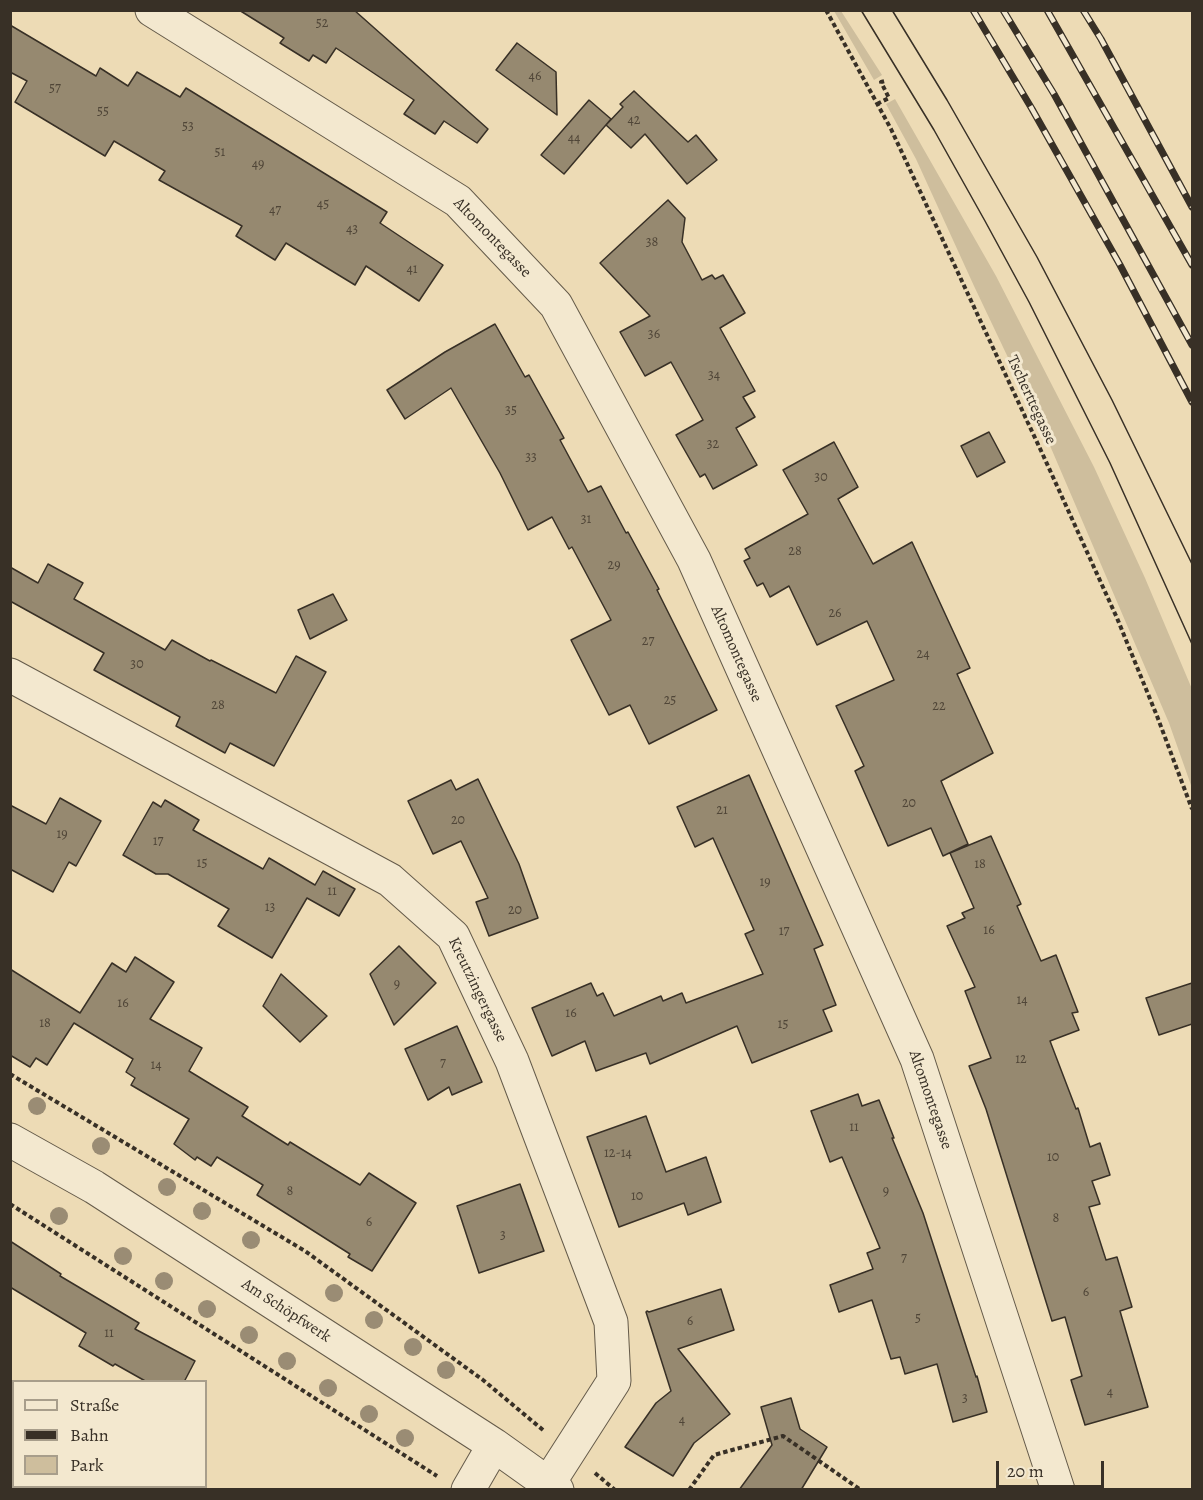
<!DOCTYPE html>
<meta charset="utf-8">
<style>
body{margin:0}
#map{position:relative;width:1203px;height:1500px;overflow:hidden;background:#eddbb5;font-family:Alegreya,serif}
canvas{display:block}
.frame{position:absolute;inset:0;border:12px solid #383026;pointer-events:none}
.legend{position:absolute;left:12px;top:1380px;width:195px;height:108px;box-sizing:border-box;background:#f3e8cf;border:2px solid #a89e8b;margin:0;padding:8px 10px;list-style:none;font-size:18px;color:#383026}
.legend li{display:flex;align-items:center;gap:12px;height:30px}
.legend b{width:30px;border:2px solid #a89e8b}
.scale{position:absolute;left:996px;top:1461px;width:108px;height:27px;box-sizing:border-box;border:3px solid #383026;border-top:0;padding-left:8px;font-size:18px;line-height:21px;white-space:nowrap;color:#383026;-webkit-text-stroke:4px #f3e8cf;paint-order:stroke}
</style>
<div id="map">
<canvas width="1203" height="1500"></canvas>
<div class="frame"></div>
<ul class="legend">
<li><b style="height:8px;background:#f3e8cf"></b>Straße</li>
<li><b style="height:8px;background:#383026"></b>Bahn</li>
<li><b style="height:16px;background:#cebe9d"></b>Park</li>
</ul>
<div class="scale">20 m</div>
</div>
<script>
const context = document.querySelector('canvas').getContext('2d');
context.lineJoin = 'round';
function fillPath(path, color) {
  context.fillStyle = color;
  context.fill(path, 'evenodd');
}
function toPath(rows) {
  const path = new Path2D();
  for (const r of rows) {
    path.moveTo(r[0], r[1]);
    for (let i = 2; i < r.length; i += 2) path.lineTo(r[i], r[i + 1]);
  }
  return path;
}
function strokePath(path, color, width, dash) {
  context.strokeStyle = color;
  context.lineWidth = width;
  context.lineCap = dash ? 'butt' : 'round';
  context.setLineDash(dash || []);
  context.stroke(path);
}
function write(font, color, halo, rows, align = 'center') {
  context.font = font + ' Alegreya,serif';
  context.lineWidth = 6;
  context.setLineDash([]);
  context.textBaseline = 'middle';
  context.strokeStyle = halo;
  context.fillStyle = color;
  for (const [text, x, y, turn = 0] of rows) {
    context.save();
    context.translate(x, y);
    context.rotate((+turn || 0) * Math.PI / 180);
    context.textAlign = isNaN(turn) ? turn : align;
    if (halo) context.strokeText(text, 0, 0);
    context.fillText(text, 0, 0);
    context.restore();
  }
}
fillPath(toPath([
 [834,11,841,11,882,75,874,80],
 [895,99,996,276,1094,467,1145,578,1192,689,1192,788,1169,723,1051,448,974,286,916,159,886,104]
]), '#cebe9d');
const building = toPath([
 [239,10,354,10,488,129,477,143,444,121,435,134,404,114,414,100,336,48,326,63,313,55,309,61,280,43,284,38,239,10],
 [10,25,96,76,100,68,128,86,137,72,180,97,186,88,387,212,380,223,443,265,419,301,366,266,355,285,286,243,275,260,236,236,242,226,159,180,165,171,114,141,105,156,15,102,27,81,10,72,10,25],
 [517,43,556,72,557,115,496,70,517,43],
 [634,91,688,142,696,135,717,160,687,184,645,134,631,148,606,125,623,107,620,104,634,91],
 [589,100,611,119,564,174,541,155,589,100],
 [668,200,685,218,682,242,702,280,712,275,715,279,723,275,745,313,720,328,755,391,743,397,755,417,736,428,757,465,713,489,705,474,700,477,676,435,703,420,671,362,645,376,620,332,650,316,600,263,668,200],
 [495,324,525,377,529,375,564,438,560,440,588,492,601,486,626,533,628,532,659,589,657,590,717,710,649,744,630,705,609,715,571,640,611,620,572,547,569,549,552,517,528,530,500,473,451,388,405,419,387,390,445,352,495,324],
 [989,432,1005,462,977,477,961,446,989,432],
 [834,442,858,487,838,499,873,564,912,542,970,668,957,674,993,753,941,781,968,844,943,856,931,828,888,846,855,771,864,766,836,706,894,680,867,621,817,645,789,586,770,597,763,583,757,586,744,561,750,558,745,549,808,514,783,470,834,442],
 [48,564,83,583,74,599,165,650,172,640,210,661,211,660,276,693,296,656,326,672,274,766,230,743,225,753,176,726,180,717,94,670,104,653,10,601,10,567,38,583,48,564],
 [333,594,347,620,310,639,298,610,333,594],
 [749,775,823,945,814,949,836,1005,823,1010,832,1031,752,1063,737,1026,650,1064,646,1053,596,1071,585,1041,552,1056,532,1008,591,983,597,996,603,993,614,1016,661,996,663,1001,682,993,686,1003,763,974,745,934,754,930,713,838,695,847,677,807,749,775],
 [478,779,519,864,538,918,489,936,476,902,488,898,461,841,433,854,408,801,451,780,456,790,478,779],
 [60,798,101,821,76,866,69,862,53,892,10,869,10,805,46,824,60,798],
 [165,800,199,820,193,830,263,869,269,858,315,885,323,871,355,889,339,916,307,898,272,958,218,926,229,909,168,874,156,874,123,855,153,802,161,807,165,800],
 [991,836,1021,904,1017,906,1041,961,1056,955,1078,1012,1072,1013,1079,1030,1050,1041,1076,1109,1078,1108,1090,1147,1100,1143,1110,1175,1092,1181,1100,1204,1089,1207,1106,1260,1117,1257,1132,1307,1120,1311,1148,1407,1085,1425,1071,1380,1082,1376,1065,1317,1052,1321,986,1109,969,1066,991,1058,965,991,975,987,947,926,965,918,962,913,974,908,950,853,991,836],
 [399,946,436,983,394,1025,370,974,399,946],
 [135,957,174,982,150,1019,202,1048,189,1071,248,1107,242,1116,288,1145,290,1142,360,1185,369,1173,416,1203,372,1271,348,1257,350,1254,257,1195,263,1185,217,1157,211,1166,197,1157,195,1160,174,1144,189,1119,131,1085,135,1078,126,1072,133,1059,74,1023,47,1065,36,1058,30,1067,10,1055,10,969,80,1013,112,963,126,972,135,957],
 [281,974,327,1016,300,1042,263,1006,281,974],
 [1192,983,1192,1024,1159,1035,1146,998,1192,983],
 [457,1026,482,1082,452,1095,449,1087,428,1100,405,1049,457,1026],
 [858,1094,862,1106,879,1100,894,1138,892,1138,923,1213,976,1377,977,1376,987,1412,953,1422,937,1364,905,1374,900,1357,891,1359,872,1300,839,1312,830,1285,873,1269,867,1253,880,1248,842,1157,830,1162,811,1111,858,1094],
 [646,1116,666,1172,706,1157,721,1202,688,1215,684,1203,619,1227,587,1137,646,1116],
 [520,1184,544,1251,479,1273,457,1206,520,1184],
 [10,1241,61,1274,60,1276,139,1323,135,1329,195,1361,184,1382,147,1382,115,1364,113,1366,79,1346,86,1333,10,1287,10,1241],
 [721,1289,734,1330,678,1349,730,1414,694,1443,673,1476,625,1447,656,1403,671,1391,646,1312,647,1311,649,1312,721,1289],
 [791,1398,800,1429,827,1447,801,1490,739,1490,772,1445,761,1407,791,1398]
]);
fillPath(building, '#968970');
strokePath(building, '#383026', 1.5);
const minor = toPath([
 [152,10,458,201,556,305,694,560,917,1059,1058,1490],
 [10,675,390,880,453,936,512,1061,611,1322,614,1381,548,1484],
 [10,1140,94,1187,494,1445,557,1490],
 [468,1490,494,1445]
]);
strokePath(minor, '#655b4a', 35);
strokePath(toPath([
 [826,10,891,129,1043,455,1117,618,1157,716,1192,809],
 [877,104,889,98,881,82,885,81],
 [10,1074,305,1251,483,1380,543,1430],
 [10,1204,437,1476],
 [595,1473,615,1490],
 [689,1490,714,1455,783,1436,861,1490]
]), '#383026', 4, [4.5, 3]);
strokePath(minor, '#f3e8cf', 33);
strokePath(toPath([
 [861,10,934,130,985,221,1029,302,1110,463,1192,644],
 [892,10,947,100,1037,257,1112,400,1192,564]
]), '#383026', 1.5);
const rail = toPath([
 [973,10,1032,109,1120,265,1192,402],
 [1003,10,1054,94,1192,345],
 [1047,10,1192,265],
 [1083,10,1101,39,1192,207]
]);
strokePath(rail, '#383026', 7);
strokePath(rail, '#f3e8cf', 4.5, [14]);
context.fillStyle = '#9a8c74';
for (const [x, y] of [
 [37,1106],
 [101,1146],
 [167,1187],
 [202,1211],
 [59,1216],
 [251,1240],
 [123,1256],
 [164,1281],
 [334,1293],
 [207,1309],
 [374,1320],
 [249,1335],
 [413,1347],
 [287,1361],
 [446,1370],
 [328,1388],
 [369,1414],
 [405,1438]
]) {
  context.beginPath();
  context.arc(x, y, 9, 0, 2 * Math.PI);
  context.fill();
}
write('14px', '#504638', null, [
 ["52",322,24],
 ["46",535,77],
 ["57",55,89],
 ["55",103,112],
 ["42",634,121],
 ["53",188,127],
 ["44",574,139],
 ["51",220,153],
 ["49",258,165],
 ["45",323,205],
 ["47",275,211],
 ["43",352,230],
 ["38",652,243],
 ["41",412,270],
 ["36",654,335],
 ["34",714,376],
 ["35",511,411],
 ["32",713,445],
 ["33",531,458],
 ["30",821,478],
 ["31",586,520],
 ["28",795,552],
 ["29",614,566],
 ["26",835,614],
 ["27",648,642],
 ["24",923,655],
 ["30",137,665],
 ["25",670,701],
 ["28",218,706],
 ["22",939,707],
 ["20",909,804],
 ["21",722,811],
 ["20",458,821],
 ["19",62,835],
 ["17",158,842],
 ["15",202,864],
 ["18",980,865],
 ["19",765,883],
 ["11",332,892],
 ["13",270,908],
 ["20",515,911],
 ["16",989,931],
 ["17",784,932],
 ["9",397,985],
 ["14",1022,1001],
 ["16",123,1004],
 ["16",571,1014],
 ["18",45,1024],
 ["15",783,1025],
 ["12",1021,1060],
 ["7",443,1064],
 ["14",156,1066],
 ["11",854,1128],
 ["12-14",618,1154],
 ["10",1053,1158],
 ["8",290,1192],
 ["9",886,1192],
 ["10",637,1197],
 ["8",1056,1219],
 ["6",369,1223],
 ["3",503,1236],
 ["7",904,1259],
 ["6",1086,1293],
 ["5",918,1319],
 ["6",690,1322],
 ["11",109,1334],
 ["4",1110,1393],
 ["3",965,1399],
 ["4",682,1421]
]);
write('16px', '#383026', '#f3e8cf', [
 ["Altomontegasse",492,238,46],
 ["Tscherttegasse",1031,400,65],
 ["Altomontegasse",736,654,66],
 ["Kreutzingergasse",477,990,64],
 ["Altomontegasse",930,1100,71],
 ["Am Schöpfwerk",286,1311,33]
]);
</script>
